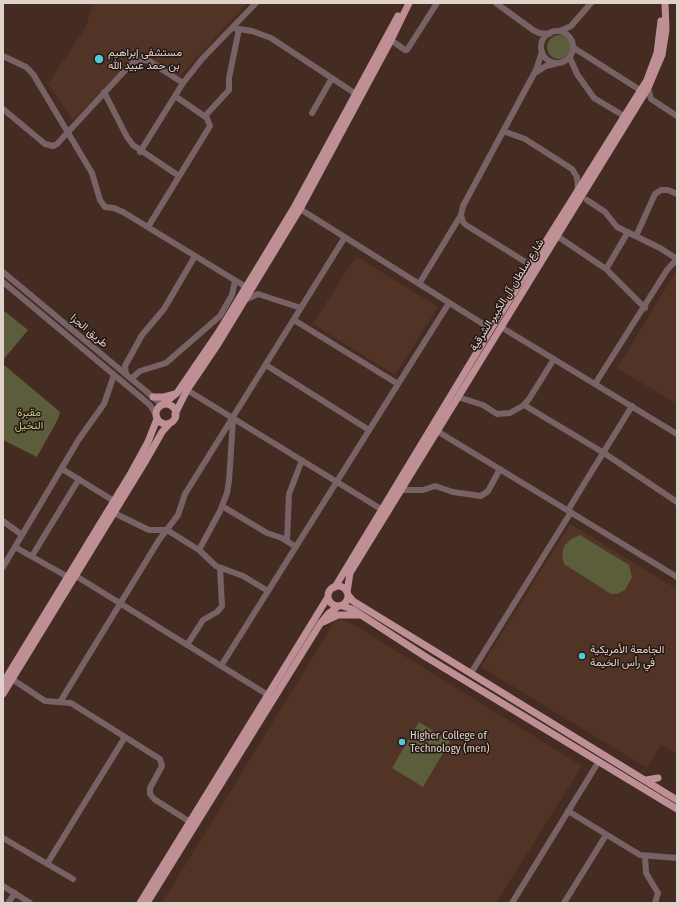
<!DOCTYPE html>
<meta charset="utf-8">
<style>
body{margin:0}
#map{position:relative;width:680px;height:906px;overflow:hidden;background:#442c22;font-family:"Fira Sans Condensed",sans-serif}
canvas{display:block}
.frame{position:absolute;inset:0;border:4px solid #e1d1cb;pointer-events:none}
</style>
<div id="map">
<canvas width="680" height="906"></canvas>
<div class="frame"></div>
</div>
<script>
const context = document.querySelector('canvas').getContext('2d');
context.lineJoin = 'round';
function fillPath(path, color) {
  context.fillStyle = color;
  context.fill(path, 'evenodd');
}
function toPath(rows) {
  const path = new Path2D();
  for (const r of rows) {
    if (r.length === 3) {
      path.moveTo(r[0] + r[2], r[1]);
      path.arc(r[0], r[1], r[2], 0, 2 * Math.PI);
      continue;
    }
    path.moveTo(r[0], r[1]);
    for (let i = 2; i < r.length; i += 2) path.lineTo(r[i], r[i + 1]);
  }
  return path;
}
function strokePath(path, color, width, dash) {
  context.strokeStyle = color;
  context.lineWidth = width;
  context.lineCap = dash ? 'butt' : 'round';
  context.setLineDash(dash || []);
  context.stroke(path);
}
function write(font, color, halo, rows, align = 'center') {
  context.font = font + ' "Fira Sans Condensed",Vazirmatn,sans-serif';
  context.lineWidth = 3;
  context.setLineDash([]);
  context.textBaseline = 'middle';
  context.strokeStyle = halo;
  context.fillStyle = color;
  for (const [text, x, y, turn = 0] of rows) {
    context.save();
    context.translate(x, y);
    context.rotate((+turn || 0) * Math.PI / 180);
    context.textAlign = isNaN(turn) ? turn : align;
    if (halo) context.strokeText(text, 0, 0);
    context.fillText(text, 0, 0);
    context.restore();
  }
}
fillPath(toPath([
 [93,3,247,3,180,76,157,63,139,56,128,64,73,120,48,84,86,27],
 [356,256,438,307,395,375,313,324],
 [677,270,677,404,617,368],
 [570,524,677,589,677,754,661,745,647,768,481,667],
 [342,620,348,621,582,766,496,903,162,903,335,621]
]), '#523427');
fillPath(toPath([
 [559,47,12],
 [3,310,28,330,3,360],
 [3,364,60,412,58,419,37,457,3,440],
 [580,535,629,565,632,577,625,590,617,594,611,594,564,564,562,556,564,546,571,539],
 [419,722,450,741,423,787,392,768]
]), '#5c5d3b');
strokePath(toPath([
 [496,3,533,30,539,33,549,34],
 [232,28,252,31,271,38,356,94],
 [557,47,16],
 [560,31,571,26,591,3],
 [391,40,405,50,407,50,437,3],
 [574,48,640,90],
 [3,56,26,67,33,74,92,173,100,200,105,207,114,208,123,212,246,287],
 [570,58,577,74,594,98,624,116],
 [535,73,546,66,555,64],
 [648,88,651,99,677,116],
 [104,92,127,137,133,145,179,176],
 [3,109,45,144,53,146,57,144,130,65,139,59,149,61,183,83],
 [312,113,332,78],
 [205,116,229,90,229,78,239,29],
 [503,131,525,139,572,169,577,177,578,190],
 [140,152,183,83,202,59,256,3],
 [587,200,605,212,617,227,660,248,677,259],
 [300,209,491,329],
 [148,227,210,126,207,118,175,96],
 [557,236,606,269,645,308],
 [636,236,655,194,661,190,668,190,677,194],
 [532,266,466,225,463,222,461,215,463,206,536,70,542,52],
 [606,269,628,232],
 [3,272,153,397,162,405],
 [3,282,137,394,150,405,156,415],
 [419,284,461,215],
 [245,300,258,294,301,308],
 [294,320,398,384],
 [501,327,677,434],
 [266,365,369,430],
 [126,375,125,366,142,335,164,309,195,256],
 [131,379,140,371,166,363,220,316,232,295,235,281],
 [595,384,667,270,677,259],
 [187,390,381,509],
 [458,397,483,405,497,414,510,413,524,405,529,399,554,359],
 [524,405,604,453,677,502],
 [437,431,677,577],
 [62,469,114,501],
 [400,490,423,490,435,486,453,492,481,496,488,491,500,469],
 [222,506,267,533,282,538,296,547],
 [568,510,632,406],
 [114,513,149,530,167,530,199,550,216,566,243,576,268,591],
 [3,521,22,535],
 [287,541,289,494,302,460],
 [15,547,68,577],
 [199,550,220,511,227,493,229,481,233,420],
 [32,556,79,479],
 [3,567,79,439,104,404,114,375],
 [76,576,268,695],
 [187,645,203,620,217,612,222,606,220,568],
 [221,666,449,303],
 [471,673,571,512],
 [12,679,45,701,71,703,160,759,162,766,150,788,150,794,154,799,190,822],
 [60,702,159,540,178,515,185,494,345,237],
 [568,811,640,855,677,858],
 [3,838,73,879],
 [645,856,646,873,658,893,655,903],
 [47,864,125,737],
 [3,886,30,903],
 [8,903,15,893],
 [512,903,599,761],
 [564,903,606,835]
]), '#796265', 6);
strokePath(toPath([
 [153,397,164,397,175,394],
 [166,414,10],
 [162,405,177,393,218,333,266,254,295,206,398,16],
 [175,414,187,390,218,344,300,209,391,40,409,3],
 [338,596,10],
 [335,587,491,329,647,80,657,53,661,21],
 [347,592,350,573,648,88,662,55,666,30,665,3],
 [348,595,353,601,677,800],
 [342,606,352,609,426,657,677,809],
 [323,622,338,615,359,615],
 [3,683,131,473,148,442,157,419],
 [3,694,145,462,162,432,170,423],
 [646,780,658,778],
 [140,903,328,597],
 [147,903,320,624,329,613,339,606]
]), '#be9096', 7);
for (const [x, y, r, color] of [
 [99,59,5,"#53cadc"],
 [582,656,4,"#53cadc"],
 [402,742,4,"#53cadc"]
]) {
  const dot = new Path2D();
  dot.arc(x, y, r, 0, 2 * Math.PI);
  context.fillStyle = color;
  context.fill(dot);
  strokePath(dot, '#221713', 1.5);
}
write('11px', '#e1d1cb', '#221713', [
 ["مستشفى إبراهيم",108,53],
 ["بن حمد عبيد الله",108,66],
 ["الجامعة الأمريكية",590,650],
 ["في رأس الخيمة",590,663],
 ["Higher College of",410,736],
 ["Technology (men)",410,749]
], 'left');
write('11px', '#e1d1cb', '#221713', [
 ["شارع سلطان آل الكبير الشرقية",507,295,-58],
 ["طريق الجزا",89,331,40]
]);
write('11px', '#c2c47a', '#221713', [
 ["مقبرة",29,413],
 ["النخيل",29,426]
]);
</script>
